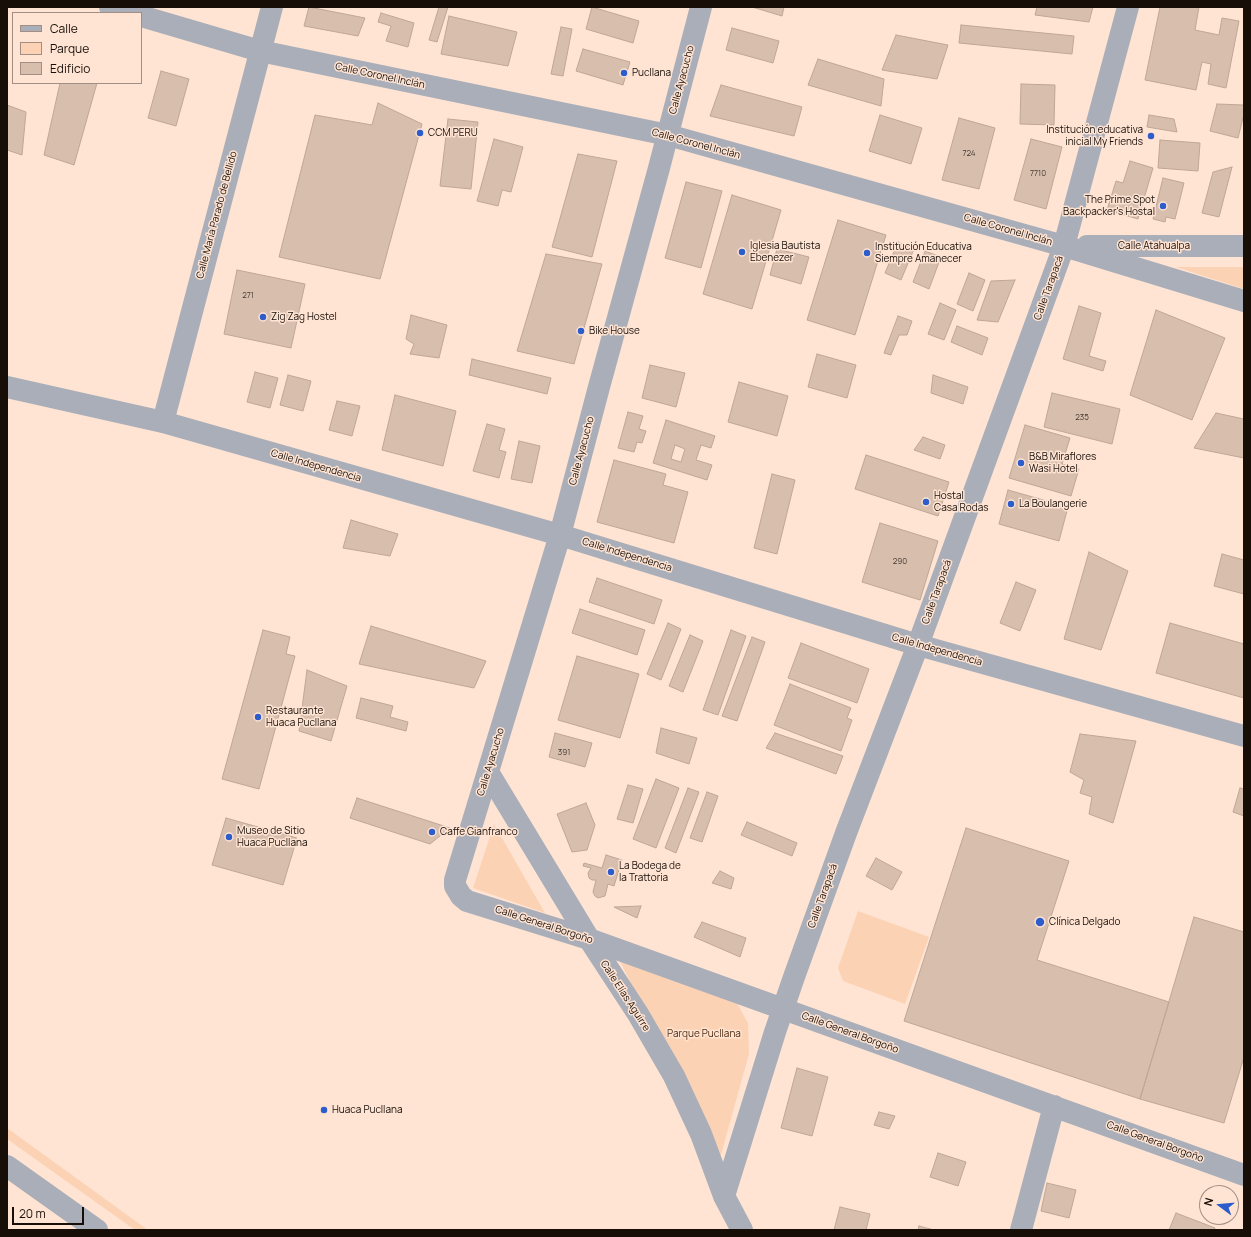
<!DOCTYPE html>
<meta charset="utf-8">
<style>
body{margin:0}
#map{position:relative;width:1251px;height:1237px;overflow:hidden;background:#ffe4d3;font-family:Manrope,sans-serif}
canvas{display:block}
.frame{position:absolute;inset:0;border:8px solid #170e08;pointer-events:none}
.legend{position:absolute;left:12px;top:12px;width:130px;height:72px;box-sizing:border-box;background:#ffe4d3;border:1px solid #a28e82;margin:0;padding:5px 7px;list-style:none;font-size:12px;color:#170e08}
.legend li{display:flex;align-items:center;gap:8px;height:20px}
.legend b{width:20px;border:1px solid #a28e82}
.north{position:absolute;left:1199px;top:1185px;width:40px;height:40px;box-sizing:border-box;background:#ffe4d3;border:1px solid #a28e82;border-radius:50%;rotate:286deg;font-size:11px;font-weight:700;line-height:16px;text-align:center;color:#170e08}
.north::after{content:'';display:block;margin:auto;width:14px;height:18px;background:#2d5ccb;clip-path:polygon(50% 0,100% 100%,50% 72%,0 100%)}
.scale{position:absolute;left:12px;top:1207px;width:72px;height:18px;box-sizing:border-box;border:2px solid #170e08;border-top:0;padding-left:5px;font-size:12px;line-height:14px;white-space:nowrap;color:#170e08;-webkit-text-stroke:3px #ffe4d3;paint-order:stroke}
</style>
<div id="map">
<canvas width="1251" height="1237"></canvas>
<div class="frame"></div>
<ul class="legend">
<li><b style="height:5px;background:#a9aeb9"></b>Calle</li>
<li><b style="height:11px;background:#fcd2b5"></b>Parque</li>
<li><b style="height:11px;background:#d7bead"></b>Edificio</li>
</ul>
<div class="north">N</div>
<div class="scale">20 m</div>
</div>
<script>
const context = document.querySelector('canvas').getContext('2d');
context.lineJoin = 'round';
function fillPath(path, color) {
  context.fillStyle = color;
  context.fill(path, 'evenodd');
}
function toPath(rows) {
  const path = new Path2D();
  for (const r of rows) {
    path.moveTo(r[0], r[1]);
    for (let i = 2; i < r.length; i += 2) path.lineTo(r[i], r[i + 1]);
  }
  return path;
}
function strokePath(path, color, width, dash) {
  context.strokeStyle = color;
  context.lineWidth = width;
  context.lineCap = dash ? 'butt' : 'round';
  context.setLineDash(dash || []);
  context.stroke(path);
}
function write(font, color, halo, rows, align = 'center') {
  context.font = font + ' Manrope,sans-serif';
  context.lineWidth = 3;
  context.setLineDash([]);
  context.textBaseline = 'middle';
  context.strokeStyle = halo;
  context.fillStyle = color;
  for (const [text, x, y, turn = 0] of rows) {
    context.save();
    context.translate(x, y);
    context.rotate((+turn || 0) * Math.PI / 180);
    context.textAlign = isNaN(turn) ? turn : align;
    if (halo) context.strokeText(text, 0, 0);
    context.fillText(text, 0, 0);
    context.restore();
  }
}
fillPath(toPath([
 [1176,267,1244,267,1244,289],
 [494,824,545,913,473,888],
 [858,911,929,937,905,1004,843,981,838,968],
 [615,951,728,987,748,1023,749,1054,719,1162],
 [7,1128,148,1230,135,1230,7,1139]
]), '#fcd2b5');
const building = toPath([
 [309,7,365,18,358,36,304,26,309,7],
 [439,7,448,7,437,42,429,40,439,7],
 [592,7,639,21,633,43,586,29,592,7],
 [752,7,784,7,782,16,752,7],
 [1037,7,1093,7,1089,22,1035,15,1037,7],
 [1160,7,1199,7,1195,30,1219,35,1222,18,1239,21,1226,88,1208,84,1211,64,1202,62,1196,90,1145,80,1160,7],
 [381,13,414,23,408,47,386,41,391,26,378,22,381,13],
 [449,16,517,32,508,66,441,54,449,16],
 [961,25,1074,36,1072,54,959,43,961,25],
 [561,27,572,29,563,76,551,74,561,27],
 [732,28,779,41,773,63,726,50,732,28],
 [896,35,948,45,937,79,882,70,896,35],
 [583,49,630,62,623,85,576,71,583,49],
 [818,59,884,79,881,106,808,85,818,59],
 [161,71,189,79,176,126,148,118,161,71],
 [60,83,97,83,74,165,44,155,60,83],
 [1021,84,1055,85,1054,125,1020,124,1021,84],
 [721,85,802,107,794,136,710,116,721,85],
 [378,103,422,124,380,279,279,257,315,115,372,125,378,103],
 [1217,104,1244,105,1244,114,1238,138,1210,131,1217,104],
 [7,105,26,112,22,155,7,150,7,105],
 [880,115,922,128,911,164,869,151,880,115],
 [1149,115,1174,119,1177,132,1147,127,1149,115],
 [959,118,995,128,979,189,942,180,959,118],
 [448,119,478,122,471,189,440,186,448,119],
 [494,139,523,147,511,192,502,190,498,206,477,201,494,139],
 [1031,139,1062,147,1046,209,1014,200,1031,139],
 [1160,140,1200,143,1198,171,1158,168,1160,140],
 [578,154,617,161,592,257,552,247,578,154],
 [1130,161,1153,168,1138,219,1107,210,1116,181,1123,183,1130,161],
 [1232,167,1219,217,1202,213,1213,172,1232,167],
 [1163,178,1184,183,1175,219,1166,217,1165,222,1153,219,1163,178],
 [686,182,722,191,701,268,665,258,686,182],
 [732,195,781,210,752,309,703,294,732,195],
 [838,220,886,235,855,335,807,320,838,220],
 [898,242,914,249,901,280,885,273,898,242],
 [777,249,809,257,801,284,770,275,777,249],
 [925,251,941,257,929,289,913,282,925,251],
 [546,254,602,264,574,364,517,351,546,254],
 [237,270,305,284,291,348,224,334,237,270],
 [969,273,985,280,973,311,957,304,969,273],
 [1015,280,998,322,977,320,991,281,1015,280],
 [940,303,956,310,944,340,928,334,940,303],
 [1079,306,1101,313,1089,356,1106,361,1103,371,1063,359,1079,306],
 [1156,310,1225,338,1192,420,1130,395,1156,310],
 [411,315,447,325,439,358,410,354,414,344,406,339,411,315],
 [898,316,912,321,907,335,899,335,891,355,884,353,898,316],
 [957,326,988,338,982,355,951,342,957,326],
 [817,354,856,365,847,398,808,387,817,354],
 [472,359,551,378,547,394,469,375,472,359],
 [650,365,685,373,676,407,642,398,650,365],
 [255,372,278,378,270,408,247,402,255,372],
 [288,375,311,381,303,411,280,405,288,375],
 [933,375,968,387,963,404,931,393,933,375],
 [739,382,788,396,777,436,728,422,739,382],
 [1052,393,1120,409,1112,444,1044,427,1052,393],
 [395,395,456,411,443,466,382,450,395,395],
 [337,401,360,406,352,436,329,430,337,401],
 [628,412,643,416,639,429,646,431,642,443,637,442,634,452,618,448,628,412],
 [1216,413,1244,419,1244,458,1194,448,1216,413],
 [666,420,715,436,711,448,701,445,696,460,712,465,707,480,653,463,666,420],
 [675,445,685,449,681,462,671,459,675,445],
 [487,424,505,429,499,450,506,452,499,478,473,471,487,424],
 [1025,425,1070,438,1062,464,1079,469,1071,496,1009,478,1025,425],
 [923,437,945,445,940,459,914,450,923,437],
 [519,441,540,446,532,483,511,479,519,441],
 [866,455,949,482,938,516,855,489,866,455],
 [614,460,666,474,663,485,688,492,674,543,597,522,614,460],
 [772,474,795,480,777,554,754,548,772,474],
 [1008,490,1068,507,1059,541,999,524,1008,490],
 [351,520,398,534,390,556,343,548,351,520],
 [880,523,938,541,920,600,862,582,880,523],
 [1089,552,1128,571,1101,650,1064,639,1089,552],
 [1222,554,1244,560,1244,594,1214,586,1222,554],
 [597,578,662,600,654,624,589,602,597,578],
 [1016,582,1036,590,1020,631,1000,623,1016,582],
 [580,609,645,630,637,655,572,633,580,609],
 [668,623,681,629,661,680,647,674,668,623],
 [1170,623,1244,644,1244,698,1156,673,1170,623],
 [371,626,486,661,474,688,359,664,371,626],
 [263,630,290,637,286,654,295,656,259,789,222,779,263,630],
 [731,630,746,636,718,715,703,710,731,630],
 [690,635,703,641,683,692,669,686,690,635],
 [752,637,765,642,737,721,722,716,752,637],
 [801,643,869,669,857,703,788,678,801,643],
 [577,656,639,674,620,738,558,720,577,656],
 [307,670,347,686,331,741,299,731,307,670],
 [790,684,851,708,847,718,852,720,841,751,774,725,790,684],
 [361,698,393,706,390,717,408,722,406,731,356,718,361,698],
 [661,728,697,738,689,764,656,753,661,728],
 [555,733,592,743,585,767,549,757,555,733],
 [775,733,843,756,836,774,766,748,775,733],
 [1080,734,1136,741,1113,823,1089,814,1092,797,1080,793,1084,780,1070,772,1080,734],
 [656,779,679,788,656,848,633,839,656,779],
 [628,785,643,789,633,823,617,819,628,785],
 [688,788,699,792,676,853,665,848,688,788],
 [1240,788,1244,789,1244,816,1233,812,1240,788],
 [707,792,718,796,702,842,690,838,707,792],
 [357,798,450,828,430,844,350,818,357,798],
 [586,803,595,825,587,850,572,852,557,814,586,803],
 [226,818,297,838,283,885,212,865,226,818],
 [747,822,797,843,792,856,741,835,747,822],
 [966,828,1069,861,1037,960,1169,1002,1140,1099,904,1021,966,828],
 [606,855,622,860,614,886,608,884,605,896,598,898,595,896,593,892,596,880,592,880,589,878,588,873,591,868,583,866,584,863,602,868,606,855],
 [876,858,902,872,892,890,866,876,876,858],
 [720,871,734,878,731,889,712,883,720,871],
 [641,906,637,918,614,907,641,906],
 [1194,917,1244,932,1244,1057,1224,1123,1140,1099,1194,917],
 [702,922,746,938,740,957,694,937,702,922],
 [797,1068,828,1077,812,1136,781,1128,797,1068],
 [879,1112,895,1116,889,1129,874,1125,879,1112],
 [938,1153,966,1162,958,1186,930,1177,938,1153],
 [1047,1183,1076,1190,1069,1218,1041,1211,1047,1183],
 [840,1207,870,1214,866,1230,834,1230,840,1207],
 [1176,1213,1215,1228,1214,1230,1169,1230,1176,1213],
 [919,1226,934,1230,918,1230,919,1226]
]);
fillPath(building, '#d7bead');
strokePath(building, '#bfa695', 1);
strokePath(toPath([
 [110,7,131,13],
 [701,7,659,168,599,387,560,535,455,880,455,886,461,896,467,901,589,939,1244,1175],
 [141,16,260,51,668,135,1064,246,1244,301],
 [1087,246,1244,246],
 [7,387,163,422,560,535,918,645,1244,736],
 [163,422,272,7],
 [488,772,589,939,638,1014,674,1076,701,1134,724,1196,742,1230],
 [7,1166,97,1230],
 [724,1196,775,1032,794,977,846,833,918,645,1064,246,1128,7],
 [1021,1230,1054,1106]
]), '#a9aeb9', 22);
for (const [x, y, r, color] of [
 [624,73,4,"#2d5ccb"],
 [420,133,4,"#2d5ccb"],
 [1151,136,4,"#2d5ccb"],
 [1163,206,4,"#2d5ccb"],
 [742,252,4,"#2d5ccb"],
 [867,253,4,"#2d5ccb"],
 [263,317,4,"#2d5ccb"],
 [581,331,4,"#2d5ccb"],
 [1021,463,4,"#2d5ccb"],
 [926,502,4,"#2d5ccb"],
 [1011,504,4,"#2d5ccb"],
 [258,717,4,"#2d5ccb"],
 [432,832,4,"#2d5ccb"],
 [229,837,4,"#2d5ccb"],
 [611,872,4,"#2d5ccb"],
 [1040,922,5,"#2d5ccb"],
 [324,1110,4,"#2d5ccb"]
]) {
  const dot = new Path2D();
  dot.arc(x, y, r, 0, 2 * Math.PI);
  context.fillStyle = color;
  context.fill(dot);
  strokePath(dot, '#ffe4d3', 1.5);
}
write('8px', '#473a31', null, [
 ["724",969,154],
 ["7710",1038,174],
 ["271",248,296],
 ["235",1082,418],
 ["290",900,562],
 ["391",564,753]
]);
write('10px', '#170e08', '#ffe4d3', [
 ["Pucllana",632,73],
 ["Institución educativa",1143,130,"right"],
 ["inicial My Friends",1143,142,"right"],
 ["CCM PERU",428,133],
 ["The Prime Spot",1155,200,"right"],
 ["Backpacker's Hostal",1155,212,"right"],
 ["Iglesia Bautista",750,246],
 ["Ebenezer",750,258],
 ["Institución Educativa",875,247],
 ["Siempre Amanecer",875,259],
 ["Zig Zag Hostel",271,317],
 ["Bike House",589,331],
 ["B&B Miraflores",1029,457],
 ["Wasi Hotel",1029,469],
 ["Hostal",934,496],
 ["Casa Rodas",934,508],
 ["La Boulangerie",1019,504],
 ["Restaurante",266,711],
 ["Huaca Pucllana",266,723],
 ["Museo de Sitio",237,831],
 ["Huaca Pucllana",237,843],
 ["Caffe Gianfranco",440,832],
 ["La Bodega de",619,866],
 ["la Trattoria",619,878],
 ["Clínica Delgado",1049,922],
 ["Huaca Pucllana",332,1110]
], 'left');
write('10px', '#170e08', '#ffe4d3', [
 ["Calle Coronel Inclán",380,76,12],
 ["Calle Ayacucho",682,80,-75],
 ["Calle Coronel Inclán",696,144,15],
 ["Calle María Parado de Bellido",217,215,-75],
 ["Calle Coronel Inclán",1008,230,16],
 ["Calle Atahualpa",1154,246],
 ["Calle Tarapacá",1049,288,-70],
 ["Calle Ayacucho",582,451,-75],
 ["Calle Independencia",316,466,16],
 ["Calle Independencia",627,555,17],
 ["Calle Tarapacá",937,592,-70],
 ["Calle Independencia",937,650,16],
 ["Calle Ayacucho",491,762,-73],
 ["Calle Tarapacá",823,896,-70],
 ["Calle General Borgoño",544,925,18],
 ["Calle Elías Aguirre",625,996,57],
 ["Calle General Borgoño",850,1033,20],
 ["Calle General Borgoño",1155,1142,20]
]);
write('10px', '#4f2b0e', '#ffe4d3', [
 ["Parque Pucllana",704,1034]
]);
</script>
